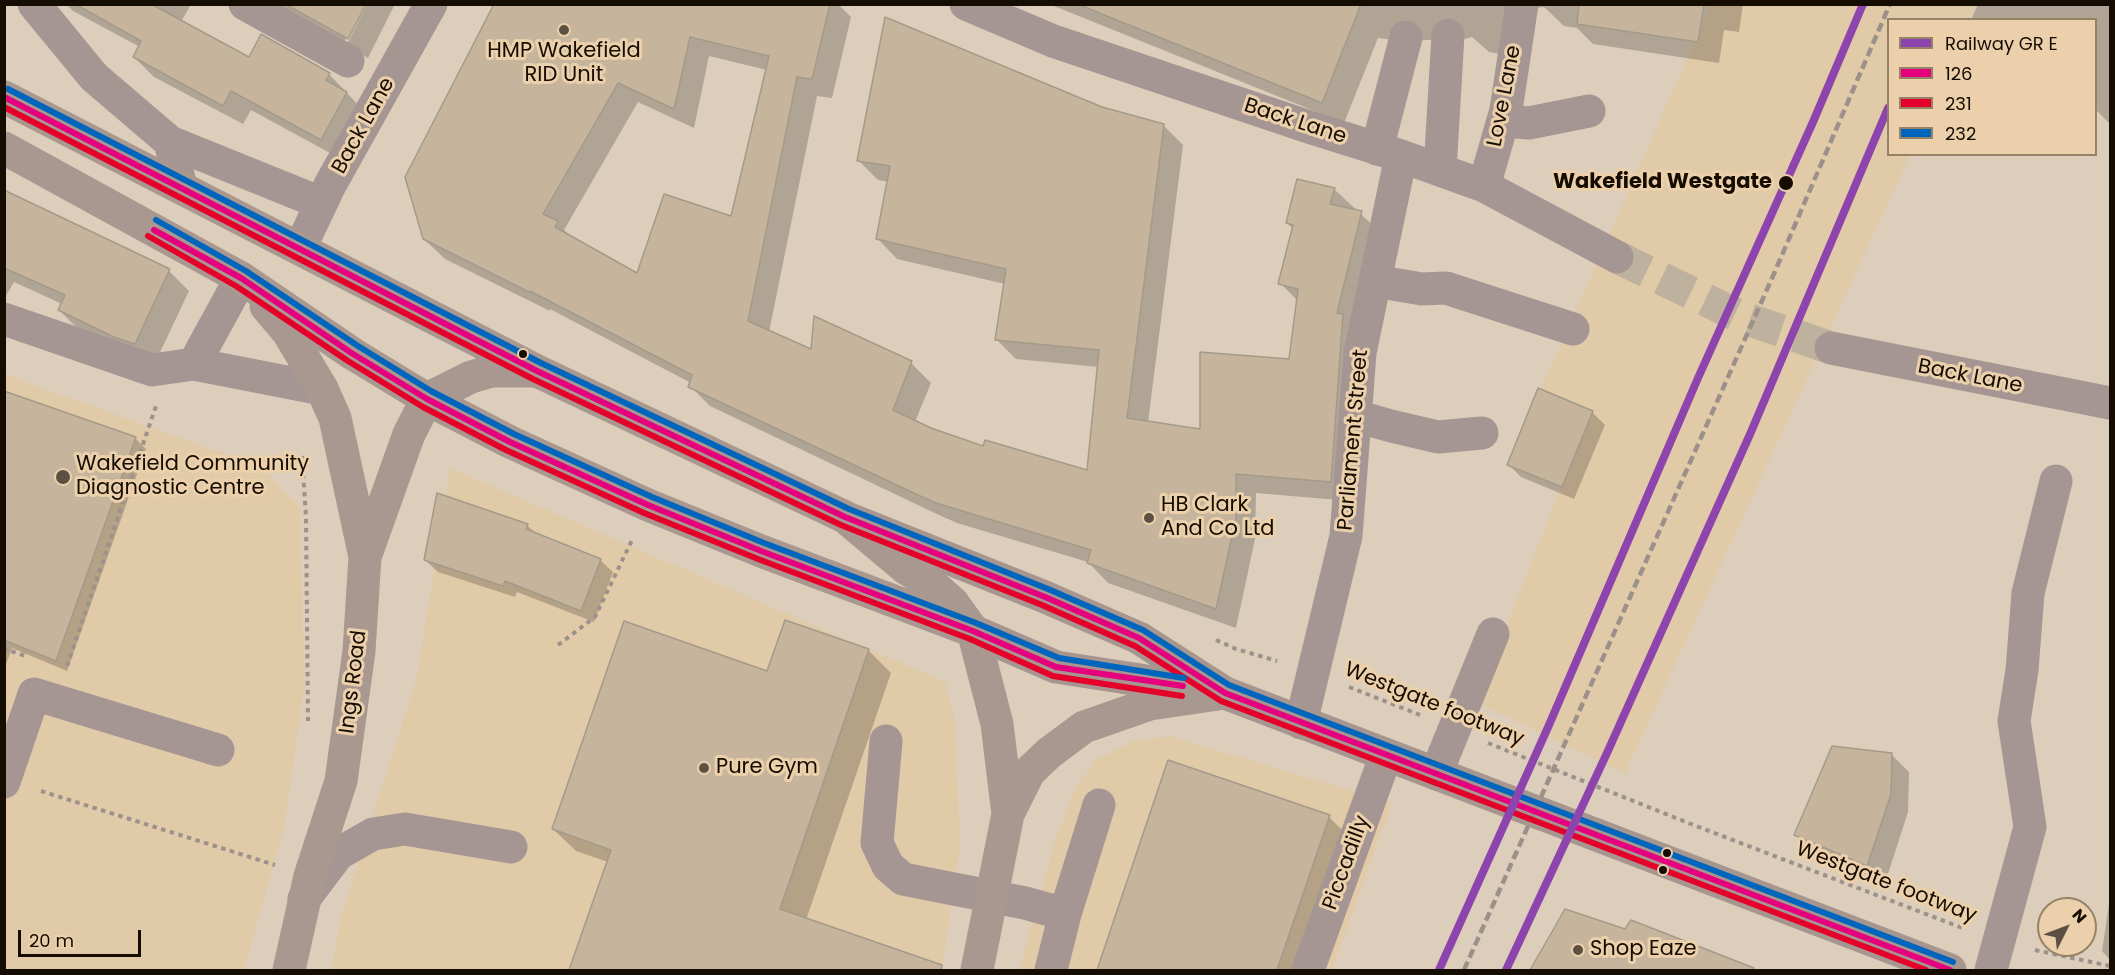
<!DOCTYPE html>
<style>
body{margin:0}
#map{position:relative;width:2115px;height:975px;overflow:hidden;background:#dcceba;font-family:Poppins,sans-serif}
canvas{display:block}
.frame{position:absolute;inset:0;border:6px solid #150c02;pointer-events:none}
.legend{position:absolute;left:1887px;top:18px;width:210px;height:138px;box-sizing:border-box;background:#ebd0ab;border:2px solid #958267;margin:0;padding:8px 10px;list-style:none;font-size:18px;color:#150c02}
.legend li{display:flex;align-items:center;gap:12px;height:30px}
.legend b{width:30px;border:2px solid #958267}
.north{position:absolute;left:2037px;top:897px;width:60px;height:60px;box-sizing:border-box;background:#ebd0ab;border:2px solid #958267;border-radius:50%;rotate:48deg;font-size:16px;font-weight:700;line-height:24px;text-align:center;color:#150c02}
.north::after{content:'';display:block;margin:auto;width:21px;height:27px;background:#5b5042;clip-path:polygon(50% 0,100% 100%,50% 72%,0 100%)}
.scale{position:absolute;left:18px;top:930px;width:123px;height:27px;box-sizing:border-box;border:3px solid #150c02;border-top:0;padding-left:8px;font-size:18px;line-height:21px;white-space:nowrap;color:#150c02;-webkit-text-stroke:4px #ebd0ab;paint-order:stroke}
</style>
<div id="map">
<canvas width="2115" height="975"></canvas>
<div class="frame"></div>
<ul class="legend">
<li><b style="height:8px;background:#8e44ad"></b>Railway GR E</li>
<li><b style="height:8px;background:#e5007d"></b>126</li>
<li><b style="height:8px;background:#e4002b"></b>231</li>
<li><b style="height:8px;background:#0065bd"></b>232</li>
</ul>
<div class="north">N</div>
<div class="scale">20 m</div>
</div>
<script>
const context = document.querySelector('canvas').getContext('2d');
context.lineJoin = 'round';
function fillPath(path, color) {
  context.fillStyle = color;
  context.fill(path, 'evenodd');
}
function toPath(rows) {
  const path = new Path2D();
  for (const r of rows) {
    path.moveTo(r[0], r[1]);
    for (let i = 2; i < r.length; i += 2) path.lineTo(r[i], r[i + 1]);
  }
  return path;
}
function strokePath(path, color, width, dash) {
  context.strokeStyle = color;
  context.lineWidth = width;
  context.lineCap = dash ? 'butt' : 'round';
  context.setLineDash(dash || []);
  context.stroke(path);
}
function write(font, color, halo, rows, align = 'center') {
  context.font = font + ' Poppins,sans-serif';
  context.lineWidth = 6;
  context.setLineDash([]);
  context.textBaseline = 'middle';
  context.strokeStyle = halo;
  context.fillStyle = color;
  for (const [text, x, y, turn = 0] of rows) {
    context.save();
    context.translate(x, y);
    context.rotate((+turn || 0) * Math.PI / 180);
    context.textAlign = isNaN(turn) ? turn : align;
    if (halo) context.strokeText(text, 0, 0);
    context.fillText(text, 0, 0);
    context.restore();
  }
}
fillPath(toPath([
 [1711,5,1977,5,1970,19,1888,20,1888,154,1910,155,1625,773,1477,703,1561,487,1507,465],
 [4,374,263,468,300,508,304,686,285,824,244,970,5,970],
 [450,468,945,682,955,722,960,846,942,970,331,970,341,917,417,677],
 [1169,736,1392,803,1332,970,1019,970,1054,845,1073,791,1096,760,1131,742]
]), '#e1caa8');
fillPath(toPath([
 [66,4,191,4,181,22,250,59,329,74,366,113,341,159,251,110,243,124,154,77,134,57,140,47,73,11],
 [277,4,364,4,343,44],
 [367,4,395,4,368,58,346,46],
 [491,4,838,4,851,17,832,98,817,96,769,332,812,351,911,363,931,383,915,422,984,448,1088,472,1099,367,1016,359,996,339,1005,284,897,259,878,239,889,182,878,180,858,160,1101,108,1163,125,1183,145,1148,423,1202,431,1290,361,1298,301,1280,283,1293,229,1287,223,1334,189,1381,233,1350,501,1256,493,1255,539,1236,628,1108,583,1088,562,957,523,939,515,710,406,690,386,691,383,550,309,550,311,445,259,424,239,494,8],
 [709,56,767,70,732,217,638,275,573,238,564,230,638,102,694,128],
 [1049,4,1743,4,1739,32,1724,30,1719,63,1593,44,1577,28,1564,26,1544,7,1536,8,1519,57,1489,52,1472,37,1461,40,1424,40,1417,43,1378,38,1344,123],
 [1978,4,2110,4,2110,124,2096,110,2096,20,1971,20],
 [4,192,169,271,189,291,155,363,79,330,59,310,62,304,14,282,4,299],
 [4,392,135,438,146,449,67,671,12,648,4,670],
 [1592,412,1605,425,1574,499,1521,477,1508,464],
 [527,525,537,535,600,560,613,572,594,622,517,592,515,597,438,572,425,560],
 [786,622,869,651,891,673,806,920,929,963,937,970,570,970,608,862,576,851,553,829,768,672],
 [1891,754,1909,772,1908,812,1885,883,1814,853,1796,835],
 [1329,817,1351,839,1307,970,1105,970,1100,965],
 [2110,897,2110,960,2102,951],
 [1566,911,1626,931,1631,922,1755,970,1532,970]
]), '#0003');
const building = toPath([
 [75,4,151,4,249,57,261,34,330,73,326,80,347,92,321,140,231,91,223,106,133,57,141,41,75,4],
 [285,4,366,4,348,39,285,4],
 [494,4,830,4,812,79,797,77,748,321,811,349,814,316,912,361,893,410,931,428,983,446,985,440,1087,470,1099,350,995,340,1006,269,876,239,890,166,857,161,885,17,1102,107,1164,124,1127,418,1200,429,1200,352,1289,359,1298,289,1278,284,1293,225,1286,223,1297,179,1335,188,1330,204,1362,211,1337,313,1343,314,1331,482,1236,474,1236,518,1216,609,1087,563,1091,550,936,503,918,495,688,387,692,375,530,291,529,292,423,239,405,177,494,4],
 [690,37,769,56,731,216,664,194,637,273,555,227,558,221,543,214,618,83,674,109,690,37],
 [1082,4,1361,4,1322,103,1082,6,1082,4],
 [1579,4,1704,4,1698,42,1577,24,1579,4],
 [4,190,170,269,135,344,114,337,58,310,65,295,4,268,4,190],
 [1538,388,1593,411,1562,487,1507,465,1538,388],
 [4,391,136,437,56,661,4,640,4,391],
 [437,493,528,524,526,529,601,559,581,611,505,581,503,586,424,560,437,493],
 [785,620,869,649,780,909,942,965,941,970,569,970,611,850,552,829,624,621,767,671,785,620],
 [1832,746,1892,753,1891,794,1867,866,1794,835,1832,746],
 [1168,760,1330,815,1277,970,1097,970,1168,760],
 [1565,909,1625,929,1631,920,1754,968,1753,970,1530,970,1565,909]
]);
fillPath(building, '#c6b59c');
strokePath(building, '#a49a8a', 1.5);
strokePath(toPath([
 [1617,257,1741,317,1831,348]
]), '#beb19e', 33, [33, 16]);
strokePath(toPath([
 [302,456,306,517,308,721],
 [1216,640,1236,649,1277,661],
 [558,645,595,617,633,538],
 [4,651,5,649,25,656],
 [67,666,156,406],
 [1349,687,1420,715],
 [1488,743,1691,824,1965,929],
 [41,791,275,865],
 [2035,950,2110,966]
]), '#9c918b', 4, [4.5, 4.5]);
strokePath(toPath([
 [34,4,94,77,170,142,181,187],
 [245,4,348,61],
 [966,4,1053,41,1309,127,1401,156,1484,186,1617,257],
 [1503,121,1529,123,1589,111],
 [170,142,321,203],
 [1377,149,1406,37],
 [1440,170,1448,35],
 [1484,186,1506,110,1522,4],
 [300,248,330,185,431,4],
 [1375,281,1422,289,1446,288,1573,329],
 [4,319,152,370,194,364,322,389],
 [1831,348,2110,403],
 [194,364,241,278],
 [1356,416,1391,426,1438,437,1482,433],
 [1301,723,1346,536,1360,353,1401,156],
 [886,741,877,843,888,866,903,879,1025,903,1065,914,1051,970],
 [1436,774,1493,634],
 [4,782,34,694,218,750],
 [304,899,338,854,373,834,405,829,511,847],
 [1065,914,1099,805],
 [1308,970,1386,755],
 [1991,970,2030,827,2014,721,2022,670,2028,593,2056,481]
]), '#a59694', 33);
strokePath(toPath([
 [852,520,1045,597,1139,638,1225,693,1950,970],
 [973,631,1056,667,1211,691]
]), '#a6968f', 33);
strokePath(toPath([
 [4,97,537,371,845,517,907,569,930,583,953,603,973,631,997,724,1008,814,977,970],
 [4,148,241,278,353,354,427,399,510,442,648,505,761,551,973,631],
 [266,306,288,332,322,389,335,418,365,557],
 [427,399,471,377,492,371,533,371],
 [1008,814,1029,772,1049,753,1084,727,1150,704,1225,693],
 [289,970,310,876,341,781,359,651,365,557,409,434,427,399]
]), '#a99890', 33);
strokePath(toPath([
 [1464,970,1773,276,1890,4]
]), '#9c918a', 4.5, [9, 4.5]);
strokePath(toPath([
 [4,97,537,371,845,517,1045,597,1139,638,1225,693,1950,970],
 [154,230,241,278,353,354,427,399,510,442,648,505,761,551,973,631,1056,667,1183,686]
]), '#e5007d', 6);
strokePath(toPath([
 [4,107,533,379,841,525,1042,605,1135,646,1221,701,1926,970],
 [148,236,236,286,348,361,423,407,506,450,644,513,758,559,970,639,1053,676,1182,696]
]), '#e4002b', 6);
strokePath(toPath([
 [8,89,541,363,849,509,1048,589,1143,630,1229,685,1953,962],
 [156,220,246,271,358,346,431,391,514,434,652,497,764,543,976,623,1059,658,1184,678]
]), '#0065bd', 6);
strokePath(toPath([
 [1439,970,1549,725,1698,378,1813,122,1863,4],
 [1506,970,1607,753,1751,432,1888,108]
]), '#8e44ad', 8);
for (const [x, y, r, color] of [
 [564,30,6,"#5b5042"],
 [1786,183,8,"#150c02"],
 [523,354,5,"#150c02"],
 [63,477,8,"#5b5042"],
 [1149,518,6,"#5b5042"],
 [704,768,6,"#5b5042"],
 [1667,853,5,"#150c02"],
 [1663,870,5,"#150c02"],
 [1578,950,6,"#5b5042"]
]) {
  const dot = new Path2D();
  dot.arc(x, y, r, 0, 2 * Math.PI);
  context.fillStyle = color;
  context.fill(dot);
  strokePath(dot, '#ebd0ab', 2);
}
write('21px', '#150c02', '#ebd0ab', [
 ["HMP Wakefield",564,52,"center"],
 ["RID Unit",564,76,"center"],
 ["Wakefield Community",76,465],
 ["Diagnostic Centre",76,489],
 ["HB Clark",1161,506],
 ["And Co Ltd",1161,530],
 ["Pure Gym",716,768],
 ["Shop Eaze",1590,950]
], 'left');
write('21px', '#150c02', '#ebd0ab', [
 ["Love Lane",1505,96,-79],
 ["Back Lane",1295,122,18],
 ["Back Lane",364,126,-61],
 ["Back Lane",1970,377,11],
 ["Parliament Street",1354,440,-85],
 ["Ings Road",354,682,-83],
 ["Westgate footway",1434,705,22],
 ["Piccadilly",1347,863,-70],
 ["Westgate footway",1886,883,21]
]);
write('bold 21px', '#150c02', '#ebd0ab', [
 ["Wakefield Westgate",1772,183]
], 'right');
</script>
